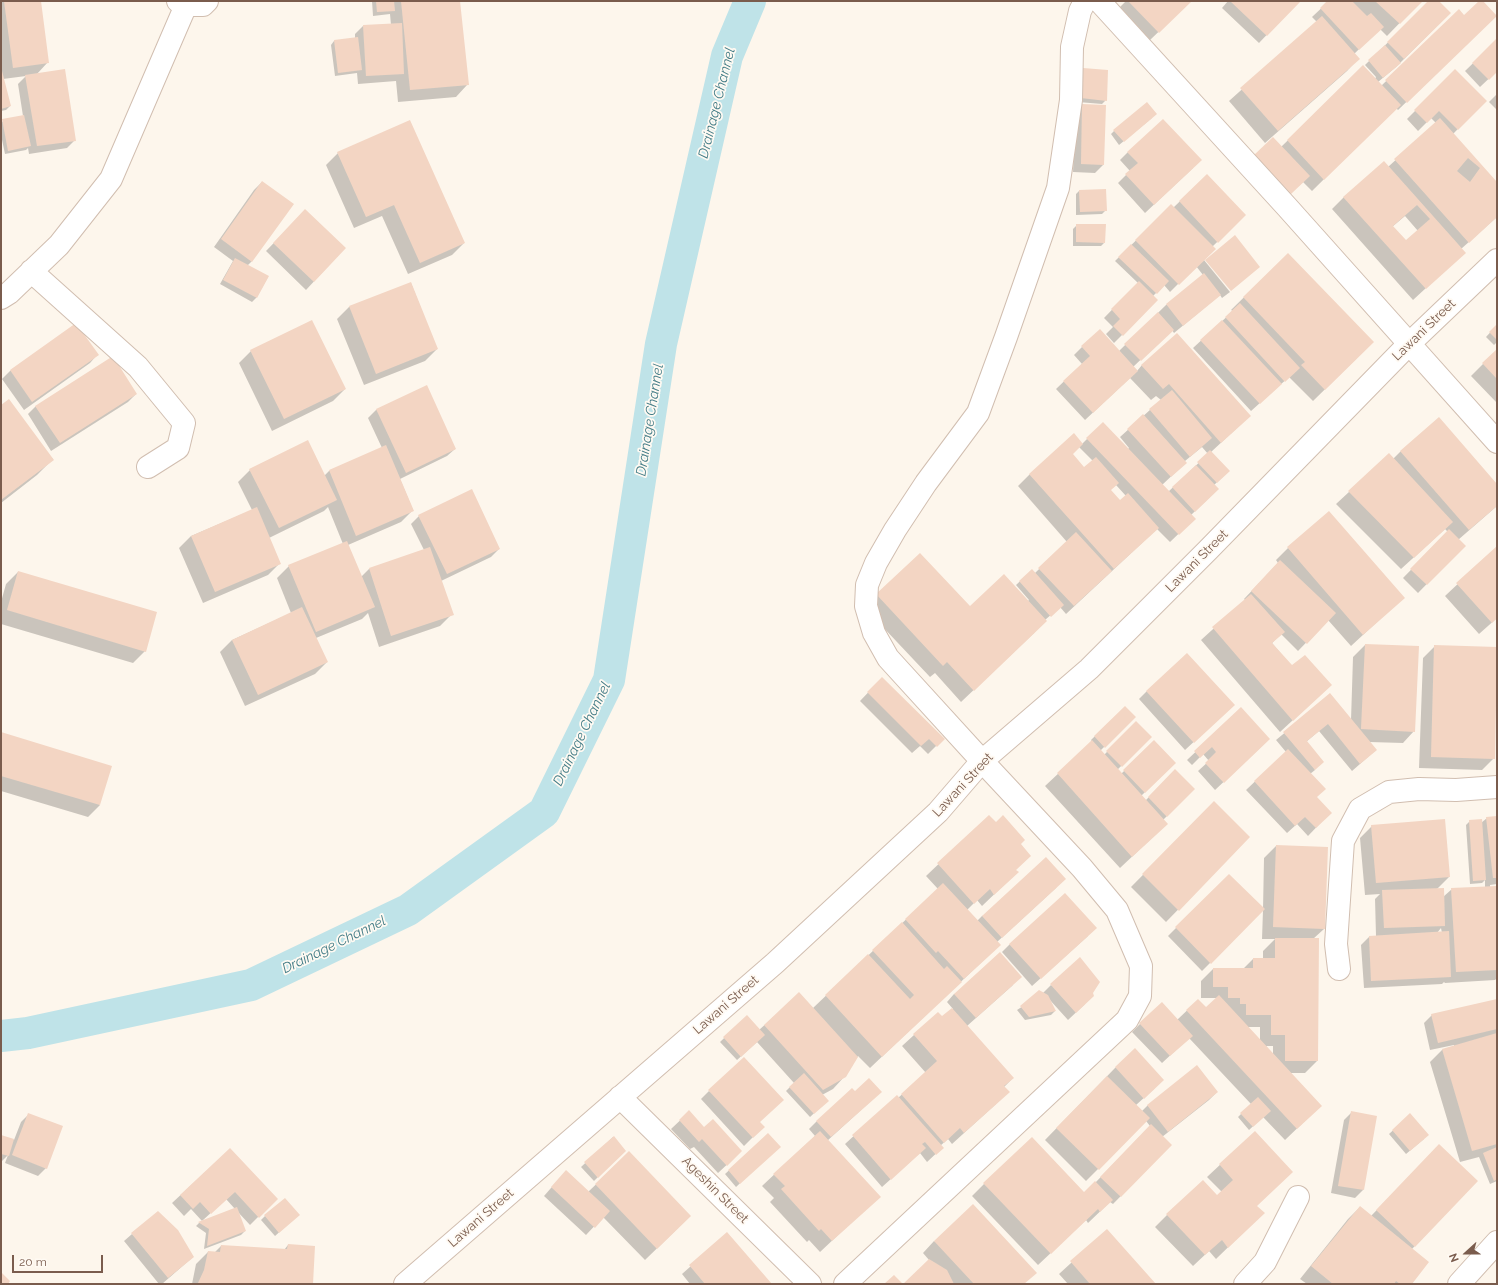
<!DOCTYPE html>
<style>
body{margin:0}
#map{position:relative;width:1498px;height:1285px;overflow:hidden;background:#fdf6ec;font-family:Raleway,sans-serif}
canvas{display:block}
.frame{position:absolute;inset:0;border:2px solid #7a5c4d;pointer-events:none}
.north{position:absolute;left:1446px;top:1233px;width:40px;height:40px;-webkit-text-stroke:3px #fffaf3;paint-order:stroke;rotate:249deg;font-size:11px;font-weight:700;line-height:16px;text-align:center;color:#7a5c4d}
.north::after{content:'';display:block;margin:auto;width:14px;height:18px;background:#7a5c4d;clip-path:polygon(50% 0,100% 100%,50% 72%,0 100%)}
.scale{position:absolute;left:12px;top:1255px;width:91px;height:18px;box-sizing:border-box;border:2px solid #7a5c4d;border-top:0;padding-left:5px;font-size:12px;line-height:14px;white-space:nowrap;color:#7a5c4d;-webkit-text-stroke:3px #fffaf3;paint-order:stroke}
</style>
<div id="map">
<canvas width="1498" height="1285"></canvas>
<div class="frame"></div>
<div class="north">N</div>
<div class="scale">20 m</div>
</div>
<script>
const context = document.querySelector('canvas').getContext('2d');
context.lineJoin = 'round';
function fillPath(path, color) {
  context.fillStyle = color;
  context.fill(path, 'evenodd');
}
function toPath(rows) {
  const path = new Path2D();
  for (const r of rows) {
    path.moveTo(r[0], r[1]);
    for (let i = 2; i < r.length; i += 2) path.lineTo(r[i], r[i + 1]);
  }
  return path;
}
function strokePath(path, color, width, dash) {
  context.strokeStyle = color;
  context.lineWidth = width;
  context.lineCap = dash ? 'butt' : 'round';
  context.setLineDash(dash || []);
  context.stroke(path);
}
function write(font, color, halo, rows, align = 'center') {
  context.font = font + ' Raleway,sans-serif';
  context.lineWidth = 3.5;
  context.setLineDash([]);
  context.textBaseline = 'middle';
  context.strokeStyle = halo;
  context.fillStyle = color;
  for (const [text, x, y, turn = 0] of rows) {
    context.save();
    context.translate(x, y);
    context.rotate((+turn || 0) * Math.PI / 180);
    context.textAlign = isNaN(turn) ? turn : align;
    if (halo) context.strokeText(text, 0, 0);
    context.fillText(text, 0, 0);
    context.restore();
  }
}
fillPath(toPath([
 [1,1,40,1,48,62,37,74,75,140,67,148,29,154,28,148,26,150,5,154,1,135,1,122,23,116,18,84,26,76,3,79,10,106,6,110,1,111],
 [372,1,459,1,467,85,456,97,398,102,396,81,358,84,357,73,335,76,331,45,334,41,355,38,355,34,363,26,391,25,390,14,373,16],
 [1126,1,1191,1,1150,40,1119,8],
 [1228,1,1299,1,1259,43,1222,8],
 [1329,1,1421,1,1387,36,1380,29,1354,54,1358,59,1347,71,1265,143,1229,101,1317,22,1312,17],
 [1430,1,1437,1,1450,13,1396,67,1378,82,1381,86,1459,11,1464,17,1481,1,1496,16,1398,110,1396,108,1312,191,1303,182,1282,201,1247,164,1281,147,1363,67,1375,79,1376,77,1365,65],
 [1497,40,1497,71,1480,87,1465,71],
 [1084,69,1106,100,1102,104,1078,102,1080,73],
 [1455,71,1485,101,1453,134,1497,184,1497,217,1461,249,1452,264,1413,300,1332,209,1344,197,1388,167,1436,123,1431,118,1418,131,1407,119],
 [1405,216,1418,231,1406,242,1392,227],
 [1497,94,1497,110,1489,102],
 [1083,105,1103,165,1095,173,1073,172,1075,113],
 [1152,118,1119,145,1111,134,1114,131],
 [1128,152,1193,168,1145,213,1118,183,1130,171,1120,160],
 [338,153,464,243,452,255,408,274,382,216,354,228,326,165],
 [1207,175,1245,215,1212,247,1204,260,1230,292,1222,298,1220,295,1174,333,1172,330,1133,367,1137,371,1142,365,1237,428,1211,452,1229,471,1214,485,1210,497,1191,515,1194,519,1170,542,1157,529,1066,614,1060,607,1045,620,1034,633,961,702,935,673,930,677,864,607,876,595,970,607,1028,601,1029,600,1016,585,1032,570,1035,573,1067,542,1018,486,1030,474,1082,444,1103,423,1128,449,1129,448,1120,437,1161,400,1156,396,1151,400,1130,378,1085,420,1056,389,1082,364,1074,355,1082,347,1119,351,1166,305,1203,275,1196,266,1170,292,1164,285,1153,296,1157,300,1114,343,1106,334,1113,327,1104,318,1138,283,1115,261,1171,206,1173,208],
 [1079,447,1093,461,1084,469,1072,454],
 [1202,447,1208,454,1168,492,1162,485,1178,470,1185,461],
 [1116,485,1126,496,1120,502,1110,490],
 [262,182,252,261,247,266,268,277,256,298,252,302,220,284,233,261,214,247,254,190],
 [1079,191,1106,210,1102,214,1076,215,1076,194],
 [298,218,345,248,306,290,266,251],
 [1077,225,1104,243,1101,246,1073,246,1073,229],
 [1288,254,1361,354,1313,401,1289,377,1251,411,1193,348,1233,311,1231,310],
 [411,283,437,349,425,361,364,385,337,319,349,307],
 [76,324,97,355,90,363,24,410,2,379,10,371],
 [1497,325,1497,342,1494,345,1486,337],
 [1497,350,1497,403,1471,376],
 [251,351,345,389,333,401,272,431,239,363],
 [426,387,455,449,447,456,400,479,413,510,401,522,348,545,361,577,369,569,424,550,411,524,419,516,499,549,491,557,441,581,452,614,440,626,379,647,368,613,362,619,316,638,327,662,315,674,245,706,220,652,232,640,291,613,277,578,289,566,343,544,328,507,324,511,269,538,280,563,268,575,203,603,179,548,191,536,252,510,238,482,250,470,324,476,329,471,382,448,368,418,376,410],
 [136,394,128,402,51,451,28,414,36,406],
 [1,406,53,459,37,475,1,503],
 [1401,451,1497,486,1497,506,1458,540,1464,546,1418,593,1403,578,1448,532,1445,529,1401,569,1336,504,1389,455,1393,459],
 [1329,512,1403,598,1351,646,1328,620,1298,651,1281,634,1272,643,1318,697,1280,732,1201,640,1245,600,1244,599,1278,563,1276,560,1288,548],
 [1497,547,1497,618,1479,634,1445,596],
 [18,572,145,651,133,663,1,624,1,602,6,584],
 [1365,645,1414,731,1403,743,1369,742,1376,750,1352,771,1319,731,1306,742,1315,770,1310,774,1316,798,1330,813,1308,836,1297,824,1287,833,1246,790,1286,752,1276,740,1330,695,1351,720,1353,657],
 [1435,646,1497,648,1494,758,1482,770,1419,768,1423,658],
 [882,678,943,739,928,754,920,746,912,753,860,701],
 [1147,691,1225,713,1185,750,1139,699],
 [1125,707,1134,717,1100,751,1104,755,1136,722,1151,737,1116,771,1121,774,1154,742,1175,763,1141,796,1145,801,1175,771,1194,789,1163,820,1154,836,1120,868,1045,786,1092,742,1091,740],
 [1241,709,1261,747,1215,790,1198,771,1209,761,1203,754,1192,765,1187,760],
 [1,733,100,805,88,817,1,791],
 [1214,803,1249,837,1166,922,1131,887],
 [989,816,1019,844,1015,870,1005,884,982,906,977,900,967,910,977,921,982,916,1057,887,997,942,987,957,870,1068,858,1056,845,1076,833,1089,822,1095,824,1104,810,1117,786,1091,794,1083,757,1042,737,1060,720,1042,747,1016,759,1030,799,994,813,1008,938,889,926,876],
 [1497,817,1497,884,1490,885,1490,887,1497,887,1497,978,1495,980,1445,983,1444,982,1442,984,1364,988,1361,945,1369,937,1376,936,1375,899,1380,894,1365,895,1360,838,1372,826,1449,877,1437,889,1443,897,1452,889,1485,887,1485,880,1482,883,1470,884,1466,825,1470,821,1481,823,1487,818],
 [1441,928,1442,933,1437,933],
 [1276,846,1324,929,1313,939,1317,1061,1305,1073,1290,1073,1309,1117,1285,1140,1263,1117,1249,1130,1238,1117,1251,1104,1189,1038,1162,1063,1132,1032,1140,1024,1177,1020,1198,1000,1206,1009,1217,998,1201,998,1201,981,1213,969,1243,969,1253,959,1263,959,1263,951,1275,939,1262,939,1263,910,1202,971,1168,936,1229,875,1263,909,1264,858],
 [1247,1027,1260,1027,1260,1040],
 [1266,1046,1273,1046,1273,1055],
 [1088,936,1032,986,1002,952,1010,944],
 [1013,985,967,1026,1013,1078,1004,1087,996,1104,952,1144,948,1139,940,1146,942,1148,927,1162,920,1153,882,1187,845,1144,897,1096,898,1098,926,1073,902,1046,914,1035,942,1018,953,1009,947,1002,954,994],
 [1051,985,1085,1004,1068,1020,1049,999,1055,1011,1051,1015,1025,1020,1017,1010,1043,993],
 [1497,1000,1497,1181,1490,1184,1479,1157,1460,1162,1430,1062,1442,1050,1454,1046,1454,1045,1430,1050,1424,1023,1432,1015],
 [1135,1050,1155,1088,1136,1105,1142,1111,1148,1105,1217,1092,1209,1100,1162,1137,1171,1145,1113,1204,1110,1202,1088,1223,1086,1220,1038,1265,972,1196,984,1184,1084,1193,1095,1183,1150,1126,1146,1121,1086,1181,1045,1140,1115,1068],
 [709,1091,759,1122,755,1135,744,1146,701,1099],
 [872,1100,827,1141,867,1208,820,1252,809,1240,807,1242,770,1202,774,1198,762,1186,815,1136,809,1129,817,1121],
 [689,1112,733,1159,718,1173,694,1147,690,1149,671,1129],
 [1352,1112,1363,1190,1355,1198,1331,1193,1344,1120],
 [29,1114,46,1168,38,1176,5,1163,8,1155,1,1162,1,1136,14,1140,21,1122],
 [1410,1115,1424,1139,1406,1154,1389,1134],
 [1255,1132,1256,1206,1251,1225,1216,1259,1209,1251,1193,1266,1155,1227,1167,1215,1217,1197,1222,1192,1207,1177],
 [768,1135,779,1147,736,1187,725,1174],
 [613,1137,624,1151,594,1181,581,1167],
 [230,1149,276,1199,250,1225,237,1211,245,1231,241,1235,204,1249,206,1233,196,1226,199,1223,235,1209,226,1199,202,1221,191,1209,184,1216,172,1203],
 [629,1153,678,1228,645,1260,603,1217,586,1235,544,1196,558,1180,588,1192],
 [1428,1157,1476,1181,1412,1249,1411,1284,1307,1284,1300,1279,1348,1219,1360,1207,1371,1216],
 [265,1216,295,1218,275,1236,261,1220],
 [1107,1230,1155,1284,1068,1284,1059,1274],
 [132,1234,193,1257,162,1284,159,1284,124,1241],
 [727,1234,770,1284,690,1284,682,1274],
 [934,1241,1024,1284,904,1284,929,1260,923,1253],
 [288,1245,314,1247,312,1284,192,1284,196,1264,208,1252,215,1252,221,1246,284,1250]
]), '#0003');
strokePath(toPath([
 [1,1036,28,1033,251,985,408,910,544,812,609,680,661,344,727,56,750,1]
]), '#bfe3e8', 32);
fillPath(toPath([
 [4,1,41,1,49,63,13,68],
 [376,1,394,1,395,11,377,12],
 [401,1,460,1,469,85,410,90],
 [1128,1,1192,1,1159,33],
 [1230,1,1301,1,1267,36],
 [1327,1,1352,1,1367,16,1371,13,1384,27,1359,50,1320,8],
 [1375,1,1423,1,1400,24],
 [1428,1,1439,1,1451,13,1404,59,1387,42],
 [1479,1,1483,1,1497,16,1407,103,1385,80,1459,9,1464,15],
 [1322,16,1360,59,1278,131,1240,88],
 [402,23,404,74,366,76,363,25],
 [358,37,362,70,338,73,334,40],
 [1497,38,1497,72,1489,80,1472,63],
 [1385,45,1401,63,1383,78,1368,60],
 [1363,65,1401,105,1324,180,1287,140],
 [1,67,11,106,1,109],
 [1083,68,1108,70,1107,101,1081,98],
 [65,69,76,141,37,146,25,75],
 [1455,69,1487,101,1458,130,1439,111,1427,123,1414,110],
 [1147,102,1157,114,1124,142,1113,130],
 [1082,104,1106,105,1104,165,1081,164],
 [24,115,31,146,8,151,2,119],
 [1440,118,1497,182,1497,217,1469,243,1394,159],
 [1468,158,1480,168,1470,182,1457,171],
 [1163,119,1202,160,1154,205,1125,174,1138,163,1127,152],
 [410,120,465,243,420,263,394,205,366,217,337,152],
 [1273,137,1310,176,1291,194,1254,155],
 [1384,161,1466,253,1426,289,1343,197],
 [1417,205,1430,219,1406,240,1393,226],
 [1207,174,1246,215,1218,243,1179,201],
 [262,181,294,204,252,262,221,239],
 [1106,189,1107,211,1080,212,1079,190],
 [1171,204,1216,249,1179,285,1135,240],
 [305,209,346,248,314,282,273,243],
 [1076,224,1106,224,1105,243,1076,242],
 [1235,235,1260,267,1231,291,1205,260],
 [1131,244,1169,281,1157,294,1118,257],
 [1288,253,1374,342,1325,390,1301,365,1305,362,1243,297],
 [235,258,269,276,257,298,223,280],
 [1204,273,1221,295,1183,326,1166,304],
 [1139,281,1158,300,1123,336,1113,326,1120,319,1111,309],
 [411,282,438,349,376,374,349,306],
 [1240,303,1300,368,1285,382,1225,317],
 [1158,312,1174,330,1141,361,1124,344],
 [312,320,346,389,284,419,250,350],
 [1222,320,1282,384,1260,404,1200,340],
 [76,323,99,355,32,402,10,370],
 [1497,324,1497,340,1489,332],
 [1100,329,1138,371,1093,413,1063,381,1090,356,1081,346],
 [1177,333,1251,416,1221,443,1169,384,1163,389,1141,365],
 [1497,349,1497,379,1482,363],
 [113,356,137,394,60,443,35,406],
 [427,385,456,449,406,473,376,409],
 [1172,390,1212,438,1190,457,1149,409],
 [9,399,54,460,1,500,1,405],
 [1143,414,1187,463,1171,477,1127,429],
 [1439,417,1497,484,1497,506,1469,530,1400,451],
 [1103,422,1196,519,1179,535,1086,438],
 [1074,433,1083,444,1073,454,1084,467,1096,457,1119,483,1111,490,1120,500,1128,493,1159,528,1114,569,1029,474],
 [308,440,337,500,279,528,249,469],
 [386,445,414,511,356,536,329,470],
 [1210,450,1230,471,1217,483,1197,462],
 [1389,453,1453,522,1414,558,1348,491],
 [1196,465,1219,489,1195,512,1172,487],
 [472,489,500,549,447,574,418,515],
 [257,507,281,564,215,592,191,536],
 [1329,511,1405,598,1363,635,1287,547],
 [1449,529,1466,546,1427,585,1410,569],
 [1076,532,1112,571,1074,606,1038,568],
 [347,541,375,607,316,632,288,565],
 [1497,546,1497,618,1492,623,1456,583],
 [430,547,454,615,391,636,369,568],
 [920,553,970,606,1004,574,1047,621,974,691,947,662,943,666,876,594],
 [1280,560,1336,613,1307,644,1251,591],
 [1032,569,1064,605,1051,617,1019,581],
 [18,571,157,612,146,652,7,610],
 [1251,594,1285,632,1272,643,1292,665,1305,655,1332,685,1293,721,1212,627],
 [302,607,328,662,258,695,232,640],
 [1365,644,1419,646,1415,732,1361,729],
 [1434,645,1497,647,1495,759,1431,757],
 [1187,653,1235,705,1194,743,1146,691],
 [882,677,945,739,937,747,929,739,921,746,867,692],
 [1330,693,1377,750,1360,764,1328,724,1307,741,1324,762,1315,770,1283,732],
 [1125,706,1136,717,1105,748,1094,736],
 [1241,707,1270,739,1224,783,1205,763,1216,752,1212,747,1200,758,1194,751],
 [1136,721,1152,737,1122,767,1106,751],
 [1,732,112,766,100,805,1,776],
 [1092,740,1168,824,1132,857,1057,773],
 [1154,740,1176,763,1145,793,1123,770],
 [1288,749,1326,789,1317,797,1332,813,1316,828,1305,817,1295,826,1254,781],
 [1175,769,1195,789,1167,817,1148,797],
 [1214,801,1250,837,1179,911,1142,874],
 [989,815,996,822,1003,815,1025,840,1021,844,1031,856,1016,870,1019,872,994,895,990,889,974,904,937,863],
 [1497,816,1497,878,1493,878,1486,817],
 [1445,819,1450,877,1376,883,1371,825],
 [1482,819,1486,880,1473,881,1469,820],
 [1276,845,1328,847,1325,929,1273,927],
 [1046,857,1066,879,1002,938,982,916],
 [1229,874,1265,909,1211,964,1175,927],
 [943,883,1001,945,964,979,938,951,936,953,905,919],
 [1497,886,1497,970,1456,972,1451,888],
 [1444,888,1445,926,1384,928,1382,890],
 [1065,893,1097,928,1041,979,1009,944],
 [902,922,944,969,947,966,962,982,882,1057,825,995,868,954,910,999,914,995,872,950],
 [1449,931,1451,977,1371,981,1369,936],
 [1275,938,1319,938,1318,1061,1285,1061,1285,1035,1271,1035,1271,1015,1246,1015,1246,1004,1240,1004,1240,998,1228,998,1228,987,1213,987,1213,968,1253,968,1253,958,1275,958],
 [1000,952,1022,977,976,1018,954,994],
 [1080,957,1100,982,1093,993,1094,996,1076,1013,1050,984],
 [1039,990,1048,995,1056,1011,1029,1017,1020,1006],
 [799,992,858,1057,846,1077,823,1090,764,1025],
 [1219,995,1322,1106,1297,1129,1186,1010,1198,999,1206,1007],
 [1497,999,1497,1029,1438,1043,1431,1014],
 [1162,1002,1193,1036,1170,1056,1139,1023],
 [952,1008,1014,1078,1004,1086,1010,1092,964,1133,960,1128,944,1143,901,1094,937,1061,913,1034,938,1012,942,1016],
 [747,1015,765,1035,741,1057,723,1037],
 [1497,1033,1497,1144,1472,1151,1442,1049],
 [1135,1048,1164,1080,1144,1099,1115,1067],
 [744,1057,784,1100,760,1122,765,1127,753,1138,708,1090],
 [1197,1065,1218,1092,1168,1132,1147,1105],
 [804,1073,829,1101,814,1114,789,1087],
 [1107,1076,1150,1118,1099,1170,1056,1128],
 [869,1078,882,1092,831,1137,816,1121,852,1088,855,1091],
 [897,1095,944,1148,936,1155,925,1142,922,1144,926,1148,891,1180,852,1135],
 [1258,1097,1271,1111,1253,1127,1240,1113],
 [689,1110,704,1127,713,1119,742,1151,727,1166,702,1139,699,1142,679,1120],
 [1351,1111,1377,1116,1364,1190,1338,1186],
 [28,1113,63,1126,47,1169,12,1155],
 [1410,1113,1429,1135,1410,1151,1392,1130],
 [1151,1124,1172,1145,1121,1197,1100,1177],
 [820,1131,881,1197,832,1241,821,1229,819,1231,781,1189,785,1186,773,1174],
 [1255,1131,1293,1172,1257,1206,1265,1213,1228,1248,1222,1240,1205,1255,1166,1214,1203,1180,1217,1195,1233,1180,1219,1164],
 [768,1133,781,1147,740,1184,728,1170],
 [1,1135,14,1139,9,1156,1,1154],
 [614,1136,626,1151,598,1178,584,1162],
 [1032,1137,1084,1192,1095,1181,1113,1200,1100,1212,1098,1209,1051,1254,983,1183],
 [1439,1144,1478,1181,1415,1247,1376,1210],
 [1497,1147,1497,1179,1494,1181,1483,1153],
 [230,1148,278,1199,259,1218,235,1192,211,1214,200,1202,193,1209,180,1195],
 [629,1151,691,1216,657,1249,595,1184],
 [566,1170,610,1211,595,1228,551,1187],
 [285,1198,300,1215,279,1233,264,1215],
 [973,1204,1037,1273,1024,1284,974,1284,934,1241],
 [1360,1206,1429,1262,1412,1284,1400,1284,1396,1281,1394,1284,1333,1284,1311,1266],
 [237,1207,246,1231,207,1246,209,1229,198,1222],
 [158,1211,178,1230,194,1257,168,1278,131,1233],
 [1107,1229,1156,1284,1090,1284,1070,1261],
 [727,1232,772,1284,705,1284,689,1265],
 [288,1244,315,1246,313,1284,198,1283,204,1270,208,1251,220,1252,221,1245,287,1249],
 [929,1259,947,1270,954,1284,884,1284,894,1275,903,1284],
 [1,1272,10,1281,8,1284,1,1284]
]), '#f3d5c3');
const minor = toPath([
 [178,1,186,5,203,5,207,1],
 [1099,1,1287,207,1497,442],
 [31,271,138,367,184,423,178,448,148,467],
 [1,298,9,293,59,245,111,179,186,5],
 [1339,969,1336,944,1343,841,1360,809,1389,792,1419,789,1456,790,1497,787],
 [620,1097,810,1284],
 [405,1284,775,963,938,812,982,761,1089,669,1208,550,1410,343,1497,260],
 [845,1284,1127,1020,1140,996,1141,966,1117,910,1082,868,982,761,888,658,874,633,866,606,867,585,876,563,895,530,926,483,978,413,1006,337,1058,188,1071,100,1072,47,1080,11,1085,1],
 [1245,1284,1265,1262,1298,1197]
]);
const tertiary = toPath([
 [1459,1284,1497,1242]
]);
strokePath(minor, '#d1beb0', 24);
strokePath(tertiary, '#d1beb0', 24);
strokePath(minor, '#fff', 22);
strokePath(tertiary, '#fff', 22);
write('13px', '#7a5c4d', '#fffaf3', [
 ["Lawani Street",1424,330,-44],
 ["Lawani Street",1197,561,-45],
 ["Lawani Street",963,785,-47],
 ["Lawani Street",726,1005,-41],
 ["Ageshin Street",715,1190,45],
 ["Lawani Street",481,1218,-41]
]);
write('italic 14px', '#437c86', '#fffaf3', [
 ["Drainage Channel",717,103,-76],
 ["Drainage Channel",650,420,-81],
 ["Drainage Channel",582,734,-64],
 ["Drainage Channel",334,945,-26]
]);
</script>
